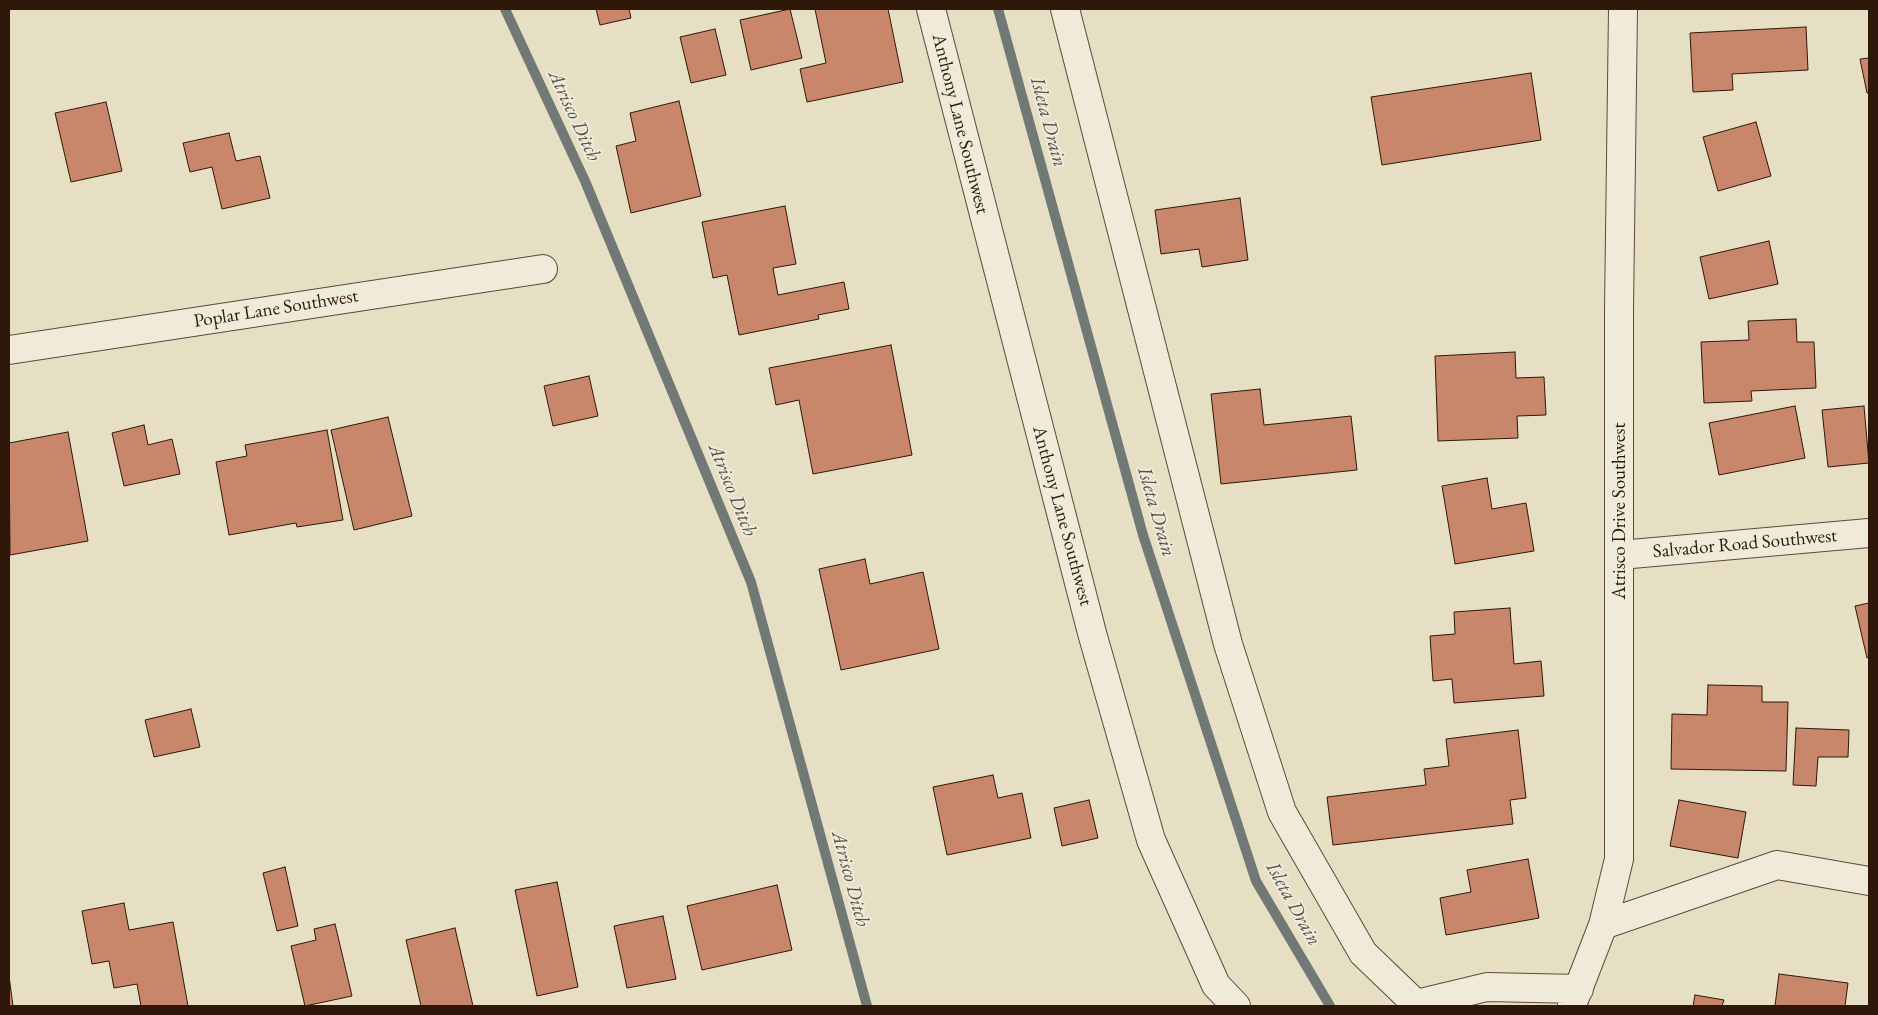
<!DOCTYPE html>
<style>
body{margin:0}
#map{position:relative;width:1878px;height:1015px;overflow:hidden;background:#e7dfc4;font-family:"EB Garamond",serif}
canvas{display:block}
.frame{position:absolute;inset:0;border:10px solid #2f1709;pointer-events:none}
</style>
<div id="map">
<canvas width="1878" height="1015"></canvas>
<div class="frame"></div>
</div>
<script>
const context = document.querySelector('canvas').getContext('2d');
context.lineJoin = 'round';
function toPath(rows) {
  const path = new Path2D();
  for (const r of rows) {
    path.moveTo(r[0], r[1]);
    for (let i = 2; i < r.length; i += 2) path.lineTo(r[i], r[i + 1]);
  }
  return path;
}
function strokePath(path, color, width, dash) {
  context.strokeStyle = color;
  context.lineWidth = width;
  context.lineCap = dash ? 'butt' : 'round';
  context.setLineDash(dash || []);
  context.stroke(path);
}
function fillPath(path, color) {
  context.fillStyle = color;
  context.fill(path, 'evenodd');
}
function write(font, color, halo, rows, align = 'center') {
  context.font = font + ' "EB Garamond",serif';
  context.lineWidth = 4;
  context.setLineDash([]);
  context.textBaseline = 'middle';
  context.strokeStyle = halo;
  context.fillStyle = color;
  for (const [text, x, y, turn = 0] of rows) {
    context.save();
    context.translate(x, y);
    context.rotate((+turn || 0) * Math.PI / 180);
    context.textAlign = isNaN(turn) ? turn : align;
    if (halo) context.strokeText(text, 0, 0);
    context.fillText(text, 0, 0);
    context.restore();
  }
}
strokePath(toPath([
 [505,9,585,181,751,582,867,1006],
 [998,9,1143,535,1256,881,1330,1006]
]), '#707976', 10);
const building = toPath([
 [596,9,629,9,631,18,600,25,596,9],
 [790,9,802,58,751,70,740,20,790,9],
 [815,9,888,9,903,82,807,102,800,69,826,63,815,9],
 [1806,27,1808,70,1732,74,1733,90,1693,92,1690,33,1806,27],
 [715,29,726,75,691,83,680,37,715,29],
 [1869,58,1869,93,1867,93,1860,59,1869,58],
 [1531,73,1541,140,1382,165,1371,97,1531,73],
 [679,101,701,196,631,213,616,146,636,141,630,113,679,101],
 [106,102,122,171,71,182,55,113,106,102],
 [1756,122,1771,176,1718,191,1703,137,1756,122],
 [229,133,236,161,260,156,270,198,222,209,212,167,190,172,183,143,229,133],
 [1240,198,1248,260,1202,267,1199,249,1161,254,1155,210,1240,198],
 [785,206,796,264,773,268,778,295,844,282,849,309,818,315,819,319,739,335,727,275,713,278,702,222,785,206],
 [1769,241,1778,284,1709,299,1700,257,1769,241],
 [1796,319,1797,342,1814,342,1816,388,1751,391,1752,401,1704,403,1701,342,1749,340,1748,321,1796,319],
 [891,345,912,455,813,474,799,400,776,405,769,368,891,345],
 [1515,352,1516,378,1544,377,1546,415,1517,416,1518,438,1438,441,1435,356,1515,352],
 [589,376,598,416,553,426,544,386,589,376],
 [1260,389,1264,425,1351,416,1357,470,1221,484,1211,394,1260,389],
 [1795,406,1805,458,1719,475,1709,423,1795,406],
 [1864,406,1869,463,1828,467,1822,410,1864,406],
 [388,417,412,516,354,530,331,430,388,417],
 [144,425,148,445,172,439,180,474,124,486,112,433,144,425],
 [327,430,343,520,297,527,296,523,229,535,216,462,247,456,245,445,327,430],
 [68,432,88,541,10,555,9,443,68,432],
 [1487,478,1492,509,1526,503,1534,551,1455,564,1442,486,1487,478],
 [865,559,870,584,923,572,939,649,841,670,819,569,865,559],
 [1869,603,1869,657,1867,658,1855,606,1869,603],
 [1510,608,1514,664,1541,661,1544,696,1454,703,1452,679,1433,681,1430,636,1455,634,1454,612,1510,608],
 [1708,685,1762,686,1762,702,1788,702,1786,771,1671,769,1672,714,1707,715,1708,685],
 [191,709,200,747,154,757,145,720,191,709],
 [1796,728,1849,730,1848,757,1818,757,1816,786,1793,785,1796,728],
 [1518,730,1526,798,1510,800,1513,824,1333,845,1327,797,1426,785,1424,769,1449,766,1446,739,1518,730],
 [993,775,998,798,1022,793,1031,838,947,855,933,787,993,775],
 [1089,800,1098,838,1062,846,1054,808,1089,800],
 [1679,800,1746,812,1738,858,1670,846,1679,800],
 [1528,859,1539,918,1446,935,1440,898,1471,892,1467,870,1528,859],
 [285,867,298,926,277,931,263,873,285,867],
 [557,882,578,987,537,996,515,890,557,882],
 [777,885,792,950,702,970,687,906,777,885],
 [124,903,129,930,173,922,188,1006,141,1006,137,984,114,988,109,961,92,964,82,911,124,903],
 [663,916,676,979,627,988,614,926,663,916],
 [335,924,352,996,305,1006,291,946,316,940,314,929,335,924],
 [455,928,473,1006,421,1006,406,940,455,928],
 [1779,974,1848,983,1845,1006,1775,1006,1779,974],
 [9,976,13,1006,9,1006,9,976],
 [1695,995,1724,1000,1722,1006,1693,1006,1695,995]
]);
fillPath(building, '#c8866a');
strokePath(building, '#2f1709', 1);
const minor = toPath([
 [931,9,1092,633,1151,840,1216,985,1236,1006],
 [1065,9,1228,644,1282,812,1363,953,1416,1004,1487,987,1579,989],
 [9,350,543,269],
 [1620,555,1869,533],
 [1603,925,1777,865,1869,881],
 [1572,1005,1603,925,1619,859,1619,309,1623,9]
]);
strokePath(minor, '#5d4938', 30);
strokePath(minor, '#efead9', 28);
write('19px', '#2f1709', '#efead9', [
 ["Anthony Lane Southwest",960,124,76],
 ["Poplar Lane Southwest",276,309,-9],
 ["Atrisco Drive Southwest",1620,511,-90],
 ["Anthony Lane Southwest",1062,516,75],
 ["Salvador Road Southwest",1745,544,-5]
]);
write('italic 20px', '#555048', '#efead9', [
 ["Atrisco Ditch",574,116,65],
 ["Isleta Drain",1048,122,75],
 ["Atrisco Ditch",732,490,68],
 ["Isleta Drain",1156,512,74],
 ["Atrisco Ditch",850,879,75],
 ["Isleta Drain",1293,904,61]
]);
</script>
